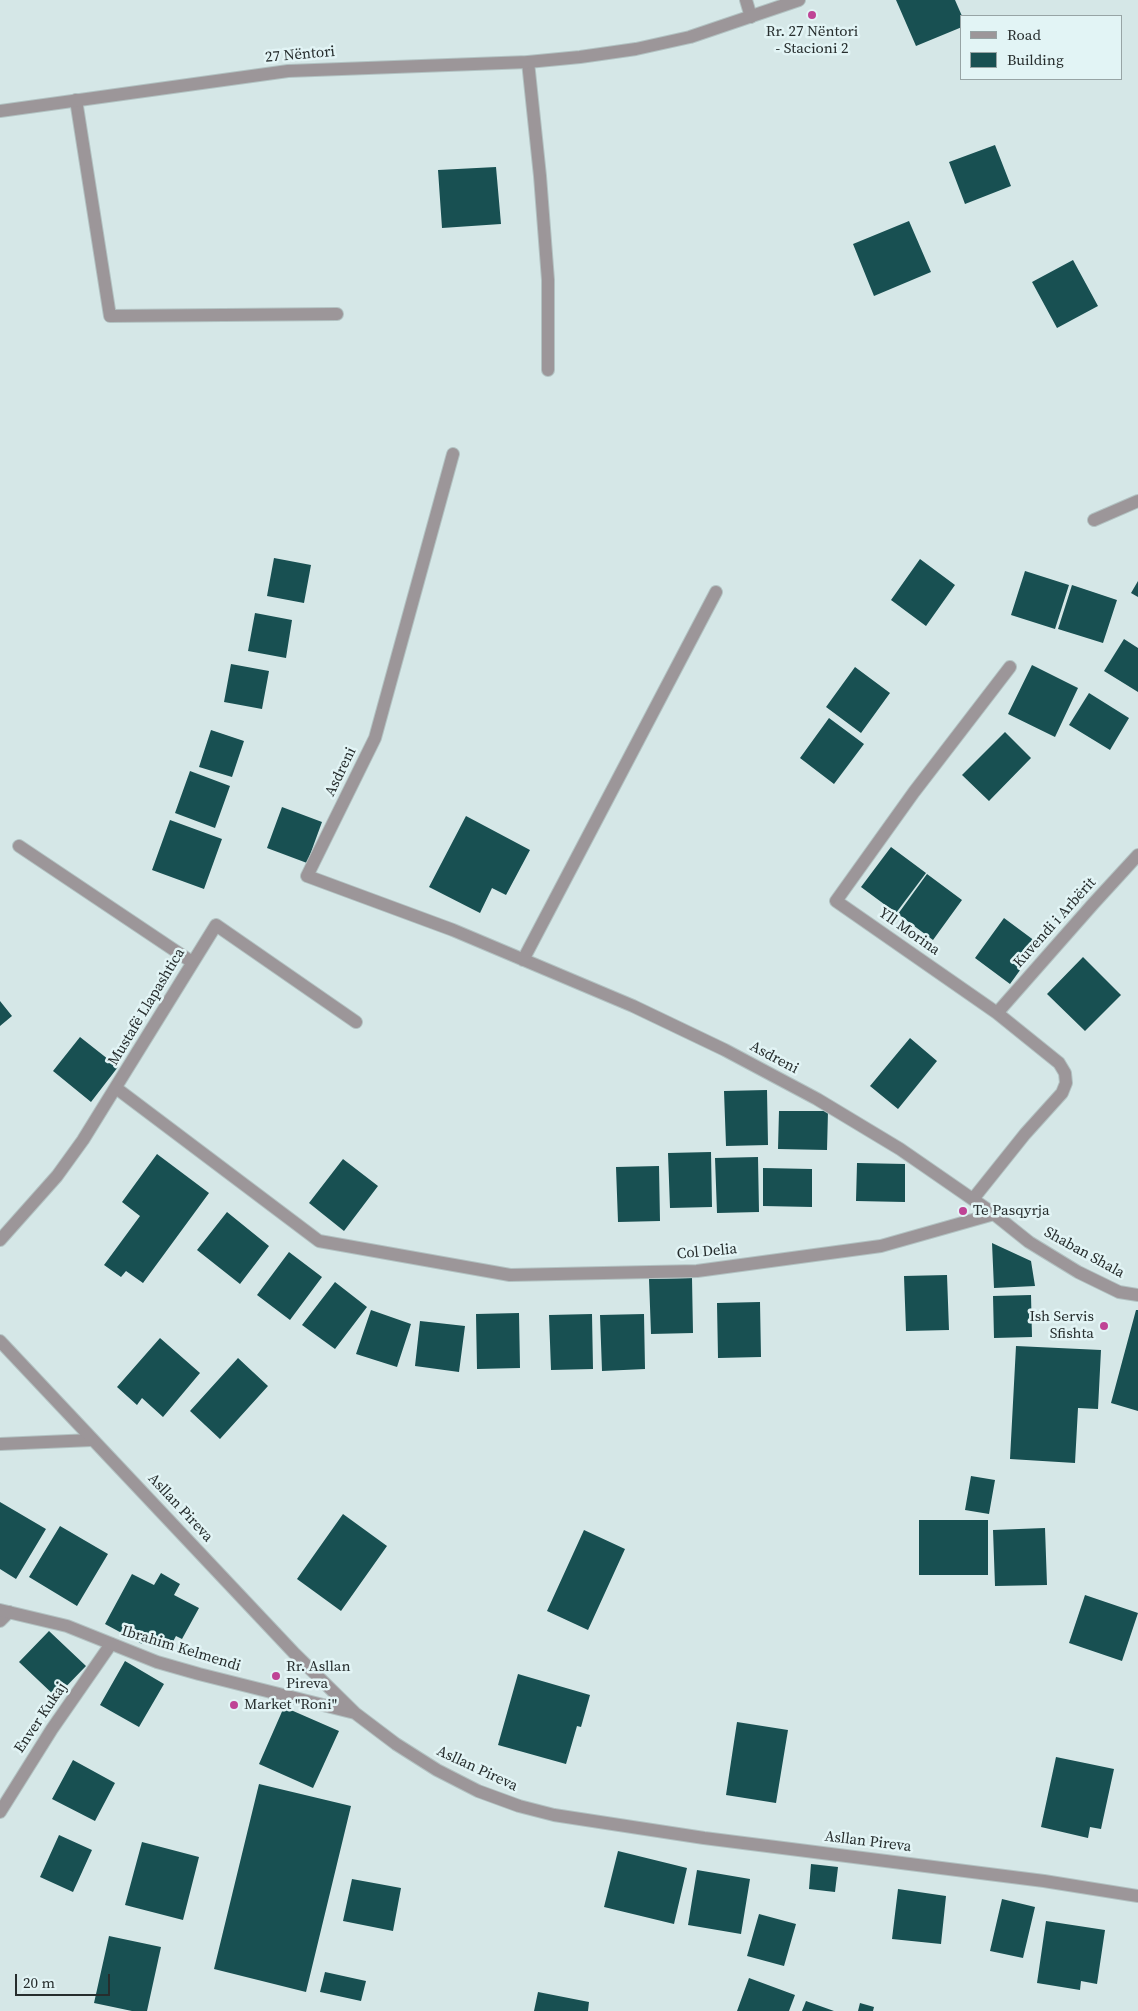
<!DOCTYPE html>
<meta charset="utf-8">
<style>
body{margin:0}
#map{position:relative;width:1138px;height:2011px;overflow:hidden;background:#d5e7e7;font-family:"Source Serif 4",serif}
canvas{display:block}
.legend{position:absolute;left:960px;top:15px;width:162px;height:65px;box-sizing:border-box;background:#e2f4f5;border:1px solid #97a4a5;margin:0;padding:6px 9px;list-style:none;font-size:15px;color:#262d2d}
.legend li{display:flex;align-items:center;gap:10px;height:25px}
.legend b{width:25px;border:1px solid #97a4a5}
.scale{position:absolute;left:15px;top:1974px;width:95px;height:22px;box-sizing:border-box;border:2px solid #262d2d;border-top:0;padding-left:6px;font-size:15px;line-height:18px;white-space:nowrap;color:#262d2d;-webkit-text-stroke:4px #e2f4f5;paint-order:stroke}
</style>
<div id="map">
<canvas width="1138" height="2011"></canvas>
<ul class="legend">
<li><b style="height:6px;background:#9c9699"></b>Road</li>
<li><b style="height:14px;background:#185052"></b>Building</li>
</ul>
<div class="scale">20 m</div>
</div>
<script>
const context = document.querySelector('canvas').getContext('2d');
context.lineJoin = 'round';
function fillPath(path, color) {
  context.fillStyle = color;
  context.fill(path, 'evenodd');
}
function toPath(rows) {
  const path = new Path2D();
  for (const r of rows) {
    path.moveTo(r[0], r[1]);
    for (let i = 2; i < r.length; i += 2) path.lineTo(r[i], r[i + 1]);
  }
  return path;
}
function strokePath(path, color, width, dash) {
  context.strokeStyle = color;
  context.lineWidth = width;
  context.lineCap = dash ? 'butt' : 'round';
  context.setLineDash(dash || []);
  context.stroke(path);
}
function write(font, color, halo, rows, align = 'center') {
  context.font = font + ' "Source Serif 4",serif';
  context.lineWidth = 5;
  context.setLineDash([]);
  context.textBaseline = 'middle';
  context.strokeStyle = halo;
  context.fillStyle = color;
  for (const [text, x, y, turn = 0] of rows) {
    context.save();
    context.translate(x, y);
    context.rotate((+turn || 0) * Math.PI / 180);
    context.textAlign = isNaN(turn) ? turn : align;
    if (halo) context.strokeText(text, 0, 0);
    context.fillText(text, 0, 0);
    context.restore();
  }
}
fillPath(toPath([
 [896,0,955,0,962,16,962,27,916,46],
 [995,145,1011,186,965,204,949,162],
 [496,167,501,224,442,228,438,170],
 [909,221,931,272,874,296,853,244],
 [1073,260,1098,306,1057,328,1032,282],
 [274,558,311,565,304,603,267,596],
 [920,559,955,585,926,626,891,600],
 [1025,571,1069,585,1055,629,1011,615],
 [1138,581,1138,597,1131,593],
 [1072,585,1117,600,1103,643,1058,629],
 [255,613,292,620,286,658,248,651],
 [1124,639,1138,648,1138,692,1104,671],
 [231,664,269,671,262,709,224,702],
 [1032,665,1078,688,1055,737,1008,714],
 [855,667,890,693,861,733,826,707],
 [1089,693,1129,718,1110,750,1069,725],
 [829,718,864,744,834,784,800,758],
 [211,730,244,741,232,777,199,767],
 [1005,732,1031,758,989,801,962,775],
 [190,771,230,786,215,828,175,813],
 [282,807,322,822,307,863,267,848],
 [466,816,530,850,506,895,492,888,480,913,429,887],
 [170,820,222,839,204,889,152,870],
 [891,847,926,873,896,913,861,887],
 [927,874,962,900,933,940,898,914],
 [1004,918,1039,944,1010,984,975,958],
 [1083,957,1121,995,1085,1031,1047,994],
 [0,1001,12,1016,0,1026],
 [80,1037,118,1067,91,1102,53,1071],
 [910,1038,937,1061,898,1109,870,1086],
 [767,1090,768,1145,726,1146,724,1091],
 [779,1111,828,1111,827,1150,778,1149],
 [711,1152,712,1207,670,1208,668,1153],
 [157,1154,209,1193,143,1283,126,1271,121,1277,104,1265,140,1216,122,1202],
 [758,1157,759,1212,717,1213,715,1158],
 [343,1159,378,1186,344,1231,309,1203],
 [857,1163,905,1164,905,1202,856,1201],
 [659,1166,660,1221,618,1222,616,1167],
 [763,1168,812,1169,812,1207,763,1206],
 [227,1212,269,1246,240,1284,197,1250],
 [992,1243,1031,1261,1035,1286,994,1288],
 [289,1252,322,1277,290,1320,257,1295],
 [947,1275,949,1330,906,1331,904,1276],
 [692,1278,693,1333,651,1334,649,1279],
 [335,1282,367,1307,335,1349,302,1325],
 [1031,1295,1032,1337,994,1338,993,1296],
 [760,1302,761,1357,718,1358,717,1303],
 [371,1310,411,1324,397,1367,356,1354],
 [1136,1310,1138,1310,1138,1411,1111,1403],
 [519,1313,520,1368,477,1369,476,1314],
 [592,1314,593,1369,551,1370,549,1315],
 [644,1314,645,1369,602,1371,600,1315],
 [420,1321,465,1326,459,1372,415,1366],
 [160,1338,200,1373,163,1417,142,1398,137,1405,117,1387],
 [1016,1346,1101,1350,1098,1409,1078,1408,1075,1463,1010,1459],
 [238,1358,268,1386,220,1439,190,1411],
 [971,1476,995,1480,989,1514,965,1510],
 [0,1502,46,1529,16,1579,0,1569],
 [343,1514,387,1546,341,1611,297,1579],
 [919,1520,988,1520,988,1575,919,1575],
 [60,1526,108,1554,77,1606,29,1577],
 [1045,1528,1047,1585,995,1586,993,1530],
 [584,1530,625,1549,588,1630,547,1611],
 [161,1573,180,1584,174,1595,199,1608,182,1639,176,1636,169,1649,146,1637,142,1644,105,1624,132,1574,154,1585],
 [1085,1595,1138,1613,1122,1661,1069,1643],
 [49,1631,86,1666,56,1697,19,1662],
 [125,1661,164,1684,139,1727,100,1705],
 [518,1674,590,1695,581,1727,577,1726,566,1764,498,1745],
 [284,1707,339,1731,313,1788,259,1764],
 [737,1722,788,1730,776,1803,726,1795],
 [1056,1757,1114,1769,1101,1829,1090,1827,1088,1838,1041,1827],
 [73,1760,115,1783,95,1821,52,1799],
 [259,1784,351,1806,306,1992,214,1969],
 [59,1835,92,1850,73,1892,40,1877],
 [142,1842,199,1857,183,1920,125,1905],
 [618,1851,687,1868,674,1924,604,1907],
 [811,1864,838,1867,835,1892,809,1889],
 [697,1870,750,1879,741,1934,688,1925],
 [352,1879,401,1888,393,1931,343,1921],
 [898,1889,946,1896,941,1944,892,1939],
 [1002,1899,1035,1907,1023,1958,990,1951],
 [759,1914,796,1924,784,1966,747,1956],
 [1046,1921,1105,1930,1097,1984,1081,1981,1080,1990,1037,1983],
 [109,1936,161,1947,147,2011,132,2011,94,2003],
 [325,1972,366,1981,361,2001,320,1992],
 [749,1978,795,1995,789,2011,737,2011],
 [538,1992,589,2002,588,2011,534,2011],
 [806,2001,834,2011,802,2011],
 [860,2003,874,2007,873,2011,858,2011]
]), '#185052');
const service = toPath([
 [746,0,751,17],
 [528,62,540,176,548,280,548,370],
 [76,100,110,316,337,314],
 [0,1621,9,1612],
 [0,1812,52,1729,111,1644]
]);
const minor = toPath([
 [453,454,375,738,307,876,453,930,633,1006,725,1050,817,1099,900,1149,994,1214,1029,1242,1078,1272,1119,1292,1138,1295],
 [1094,520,1138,501],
 [19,846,192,962],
 [523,960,716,592],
 [997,1013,1093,904,1138,855],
 [116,1088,319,1241,510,1275,697,1271,881,1246,994,1214],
 [973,1199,1025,1134,1062,1093,1066,1083,1065,1073,1059,1063,997,1013,836,901,914,792,1010,667],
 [0,1240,57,1176,83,1140,216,925,356,1022],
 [0,1444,92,1440]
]);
const tertiary = toPath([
 [0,111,288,71,528,62,580,57,636,49,690,37,799,0],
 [0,1341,295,1654,355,1713,396,1744,437,1770,478,1791,519,1806,554,1815,704,1838,1044,1881,1138,1896],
 [0,1610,67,1626,157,1662,199,1674,355,1713]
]);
strokePath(service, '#b2c2c2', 14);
strokePath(minor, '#b2c2c2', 14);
strokePath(tertiary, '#b2c2c2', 14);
strokePath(service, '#9c9699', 12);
strokePath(minor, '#9c9699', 12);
strokePath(tertiary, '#9c9699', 12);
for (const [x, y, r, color] of [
 [812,15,5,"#bf4495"],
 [963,1211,5,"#bf4495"],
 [1104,1326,5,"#bf4495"],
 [276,1676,5,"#bf4495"],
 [234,1705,5,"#bf4495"]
]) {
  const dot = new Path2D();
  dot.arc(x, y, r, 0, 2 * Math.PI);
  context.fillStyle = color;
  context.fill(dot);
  strokePath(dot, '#e2f4f5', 2);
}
write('15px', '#262d2d', '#e2f4f5', [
 ["Rr. 27 Nëntori",812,32,"center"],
 ["- Stacioni 2",812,49,"center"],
 ["Te Pasqyrja",973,1211],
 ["Ish Servis",1094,1317,"right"],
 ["Sfishta",1094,1334,"right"],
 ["Rr. Asllan",286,1667],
 ["Pireva",286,1684],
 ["Market \"Roni\"",244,1705]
], 'left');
write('15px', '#262d2d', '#e2f4f5', [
 ["27 Nëntori",300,55,-5],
 ["Asdreni",341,772,-64],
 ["Kuvendi i Arbërit",1055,923,-48],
 ["Yll Morina",909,932,35],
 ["Mustafë Llapashtica",147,1007,-59],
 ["Asdreni",774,1058,28],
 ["Col Delia",707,1252,-5],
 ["Shaban Shala",1084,1253,29],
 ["Asllan Pireva",180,1508,47],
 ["Ibrahim Kelmendi",181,1649,17],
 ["Enver Kukaj",41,1718,-56],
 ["Asllan Pireva",477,1769,25],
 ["Asllan Pireva",868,1842,7]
]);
</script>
